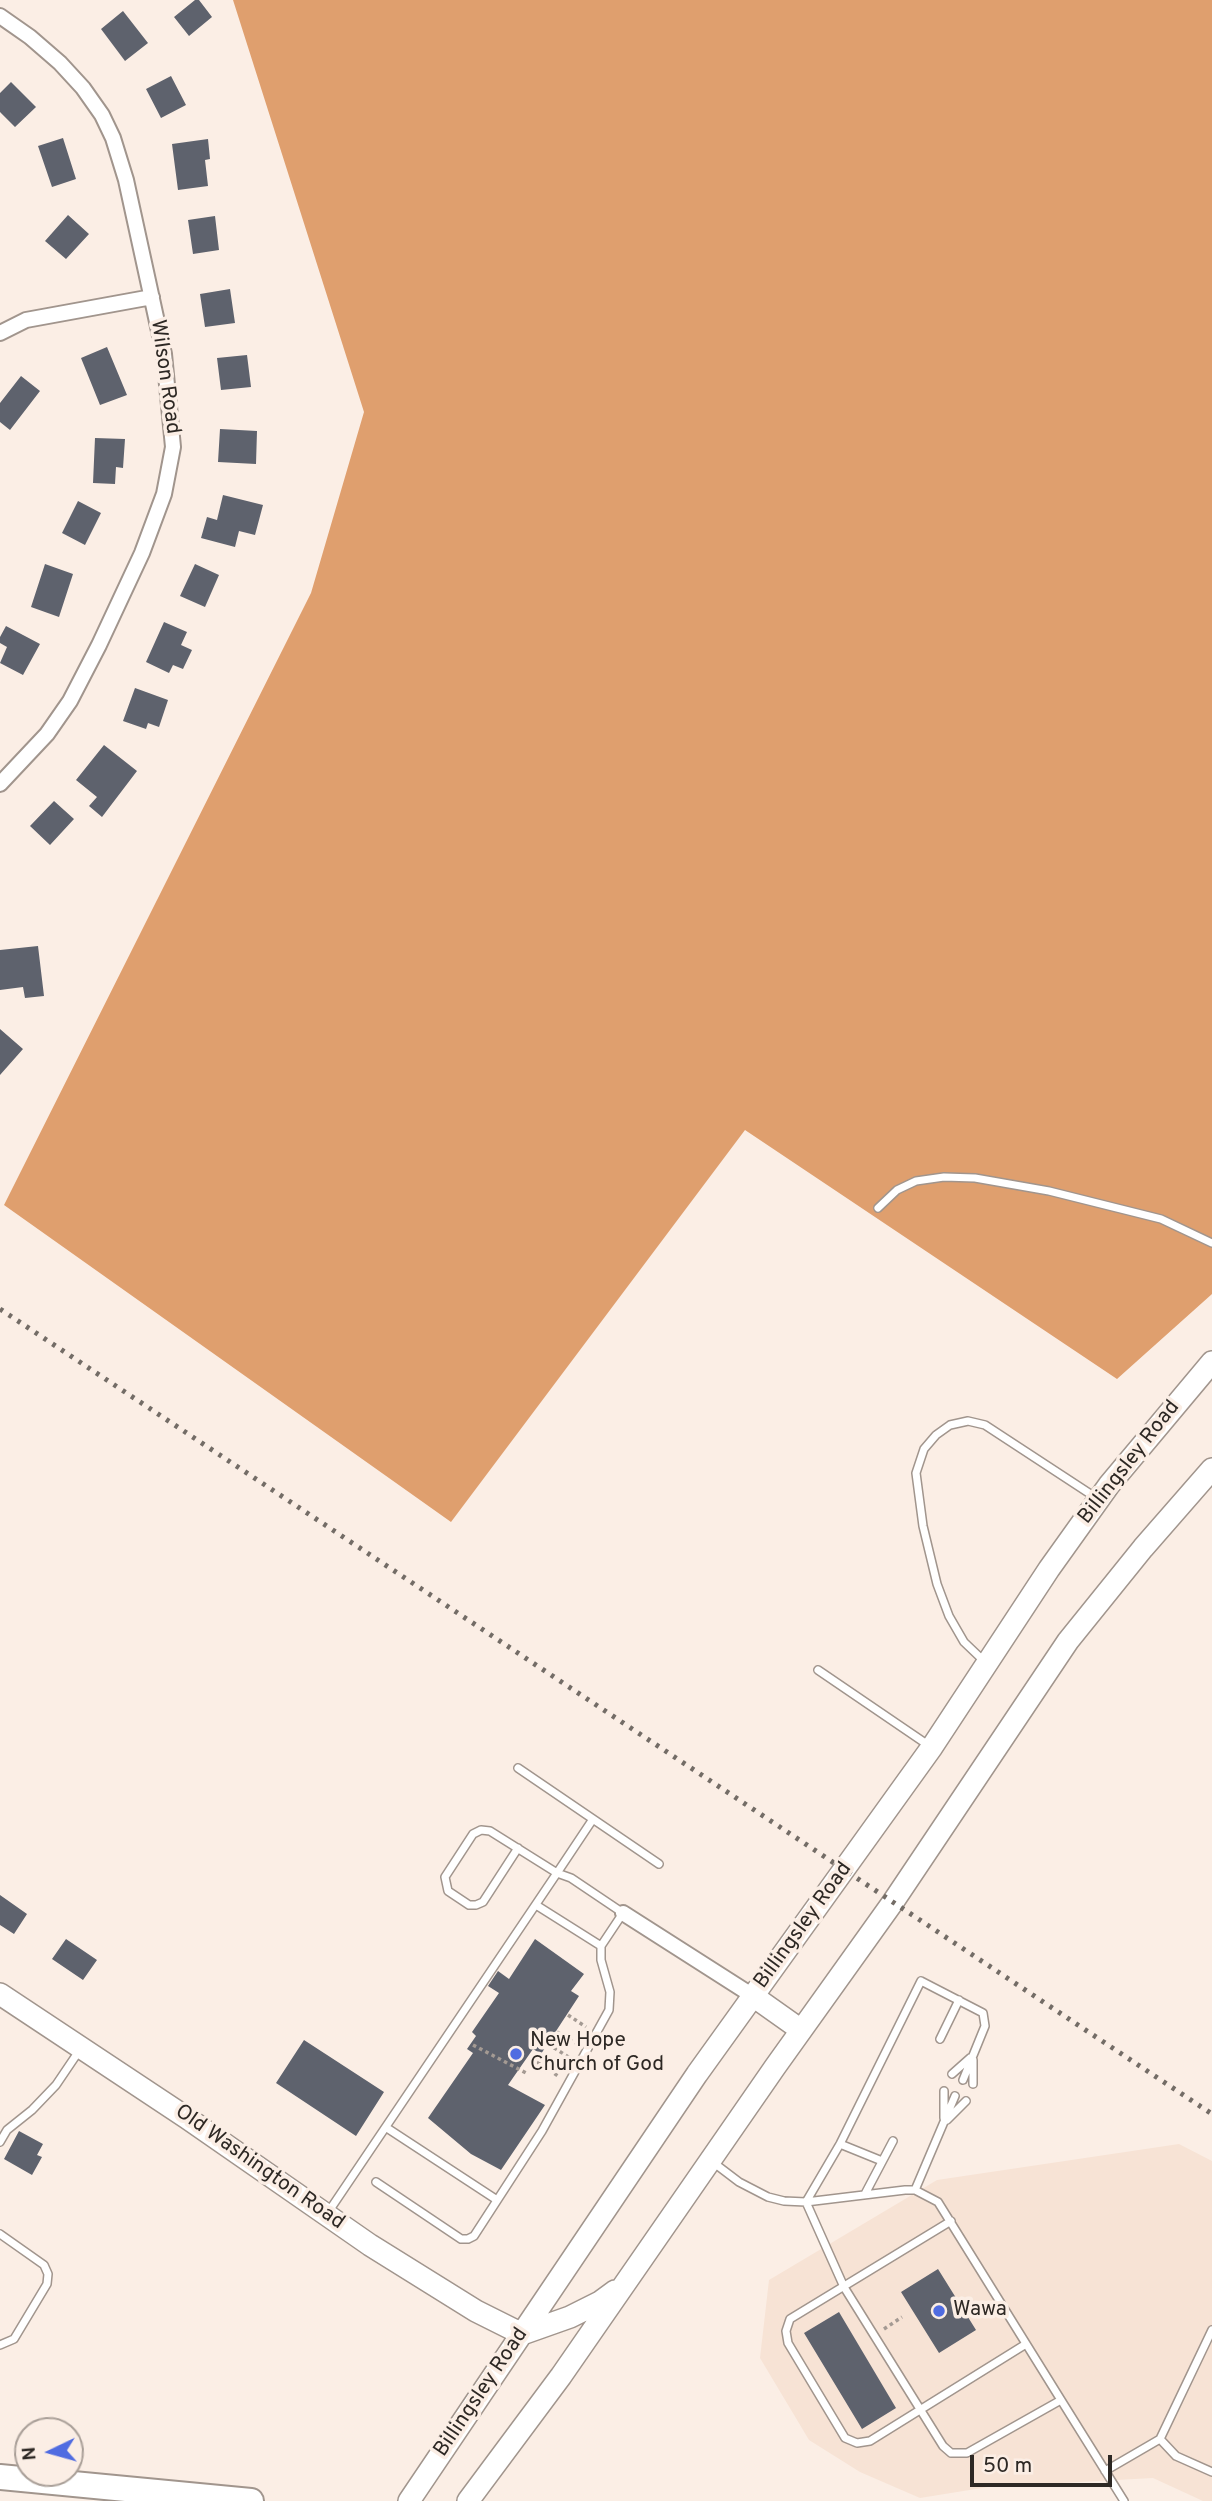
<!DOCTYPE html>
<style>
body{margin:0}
#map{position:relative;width:1212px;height:2501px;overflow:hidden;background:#fbeee5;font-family:Overpass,sans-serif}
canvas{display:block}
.north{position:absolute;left:14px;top:2417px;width:70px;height:70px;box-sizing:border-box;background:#fbeee5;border:2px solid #a99f98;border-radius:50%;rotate:265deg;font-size:19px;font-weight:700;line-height:28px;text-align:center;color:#2d2824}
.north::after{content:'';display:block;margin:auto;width:24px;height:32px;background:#506ce1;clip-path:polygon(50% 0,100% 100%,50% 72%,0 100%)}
.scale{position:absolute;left:970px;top:2455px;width:142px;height:32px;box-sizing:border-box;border:4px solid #2d2824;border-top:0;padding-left:9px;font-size:21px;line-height:24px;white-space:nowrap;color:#2d2824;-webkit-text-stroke:5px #fbeee5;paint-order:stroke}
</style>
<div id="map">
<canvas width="1212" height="2501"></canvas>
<div class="north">N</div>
<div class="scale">50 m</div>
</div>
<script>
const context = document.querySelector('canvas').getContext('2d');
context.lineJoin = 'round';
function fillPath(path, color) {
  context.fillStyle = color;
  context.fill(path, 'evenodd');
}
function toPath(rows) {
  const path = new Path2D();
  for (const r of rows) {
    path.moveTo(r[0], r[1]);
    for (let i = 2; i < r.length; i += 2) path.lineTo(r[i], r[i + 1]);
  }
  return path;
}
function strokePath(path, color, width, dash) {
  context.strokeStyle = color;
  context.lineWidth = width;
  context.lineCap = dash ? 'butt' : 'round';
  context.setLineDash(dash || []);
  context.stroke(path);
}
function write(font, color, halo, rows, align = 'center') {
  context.font = font + ' Overpass,sans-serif';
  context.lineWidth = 7;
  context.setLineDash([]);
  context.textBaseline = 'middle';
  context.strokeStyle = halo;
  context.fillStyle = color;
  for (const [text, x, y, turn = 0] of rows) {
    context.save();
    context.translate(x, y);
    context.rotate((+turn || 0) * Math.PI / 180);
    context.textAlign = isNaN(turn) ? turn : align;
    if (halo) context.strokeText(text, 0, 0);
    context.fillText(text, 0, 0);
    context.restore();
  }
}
fillPath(toPath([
 [1179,2144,1212,2161,1212,2501,1203,2501,1153,2478,988,2487,920,2498,860,2472,809,2440,760,2358,769,2280,937,2180]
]), '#f7e3d5');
fillPath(toPath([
 [233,0,1212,0,1212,1294,1117,1379,745,1130,451,1522,4,1205,311,593,364,412]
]), '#df9f6e');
fillPath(toPath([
 [195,0,199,0,212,17,189,36,174,17],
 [123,11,148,43,125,61,101,29],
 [171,76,186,105,161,118,146,89],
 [11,82,36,107,15,127,0,112,0,93],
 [63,138,76,179,52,187,38,146],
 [208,139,210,159,205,160,208,186,178,190,172,144],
 [68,215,89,234,66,259,45,241],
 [215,216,219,250,193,254,188,220],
 [230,289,235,323,205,327,200,294],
 [107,347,127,395,100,405,81,358],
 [247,355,251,387,221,390,217,358],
 [21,376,40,391,10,430,0,422,0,403],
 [220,429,257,431,256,464,218,462],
 [95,438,125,439,123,468,116,467,115,484,93,483],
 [223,495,263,505,255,535,239,531,235,547,201,538,207,517,217,520],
 [78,501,101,513,85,545,62,533],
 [45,564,73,574,59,617,31,607],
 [195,564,219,575,205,607,180,596],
 [164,622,187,632,181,645,192,650,183,669,173,665,169,673,146,662],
 [6,626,40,644,23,675,0,663,7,647,0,643,0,637],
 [135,688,168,700,159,727,148,723,146,729,123,721],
 [104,745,137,771,102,817,89,806,97,797,76,780],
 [54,801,74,819,50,845,30,826],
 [38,946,44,996,25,998,23,987,0,990,0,950],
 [0,1029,23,1049,0,1075],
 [0,1895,27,1914,14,1934,0,1925],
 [66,1939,97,1960,83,1980,52,1959],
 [535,1939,584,1974,571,1991,579,1996,541,2054,533,2049,508,2085,545,2105,501,2170,471,2154,428,2118,473,2053,467,2049,476,2036,472,2032,499,1993,488,1986,498,1971,509,1979],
 [304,2040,384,2092,356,2136,276,2083],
 [19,2131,43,2144,37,2155,42,2157,32,2175,4,2159],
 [938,2269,976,2330,939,2353,901,2292],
 [839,2312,896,2408,862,2429,804,2333]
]), '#5e626d');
const service = toPath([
 [878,1208,897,1190,916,1181,944,1177,975,1178,1049,1191,1161,1219,1212,1243],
 [986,1663,964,1642,949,1616,937,1584,923,1526,916,1473,924,1449,936,1435,950,1425,968,1421,985,1425,1098,1499],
 [818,1670,931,1747],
 [518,1768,659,1864],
 [518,1848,483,1902,476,1905,469,1905,448,1891,445,1877,473,1834,481,1830,490,1831,557,1873,593,1819],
 [536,1905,601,1946],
 [940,2039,959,2000],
 [973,2060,973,2084],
 [952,2074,970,2058],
 [944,2118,944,2091],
 [947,2120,966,2101],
 [387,2128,497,2200],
 [0,2142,7,2130,32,2110,56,2085,79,2051],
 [840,2144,882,2161],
 [714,2163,739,2182,768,2197,784,2201,806,2202,844,2287,943,2446,951,2453,967,2453,1061,2400,1124,2501],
 [915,2190,955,2096],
 [865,2194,893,2141],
 [806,2202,840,2144,921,1981,983,2013,985,2026,963,2080],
 [806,2202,905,2190,915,2190,938,2202,1061,2400],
 [329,2211,557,1873,571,1878,623,1913,601,1946,601,1960,610,1992,609,2010,542,2131,474,2236,468,2239,461,2239,376,2182],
 [951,2221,790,2319,786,2331,788,2343,845,2438,857,2443,870,2441,1026,2344],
 [0,2234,44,2265,48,2274,47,2284,14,2339,0,2345],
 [1160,2439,1212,2330],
 [1105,2471,1160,2439,1176,2456,1212,2472]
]);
const minor = toPath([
 [0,16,30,37,60,63,83,88,102,115,113,138,126,180,164,354,173,447,164,494,142,553,99,645,70,701,47,734,0,784],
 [0,333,26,320,152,297],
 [623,1913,753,1996]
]);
const secondary = toPath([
 [0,1994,187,2118,370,2245,476,2311,522,2334],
 [753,1996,801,2030],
 [522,2334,570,2317,600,2302,615,2291],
 [409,2501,697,2074,932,1747,1049,1569,1109,1485,1212,1362],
 [468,2501,561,2376,775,2067,893,1902,1068,1641,1143,1548,1212,1469]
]);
const trunk = toPath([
 [0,2477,251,2501]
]);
strokePath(service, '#a1958d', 10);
strokePath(minor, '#a1958d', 18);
strokePath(secondary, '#a1958d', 24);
strokePath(trunk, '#a1958d', 28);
strokePath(toPath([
 [568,2015,586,2027],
 [557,2032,576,2043],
 [548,2044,570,2058],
 [473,2045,528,2074],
 [537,2062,558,2076],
 [884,2329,902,2317]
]), '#a49a93', 3.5, [3.5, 3.5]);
strokePath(service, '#fff', 7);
strokePath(minor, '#fff', 14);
strokePath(secondary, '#fff', 21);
strokePath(trunk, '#fff', 24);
strokePath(toPath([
 [0,1309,1212,2114]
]), '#736c66', 5, [3.5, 7]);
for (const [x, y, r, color] of [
 [516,2054,7,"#506ce1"],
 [939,2311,7,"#506ce1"]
]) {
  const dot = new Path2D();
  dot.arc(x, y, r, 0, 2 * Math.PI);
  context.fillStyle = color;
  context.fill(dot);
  strokePath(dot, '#fbeee5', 2.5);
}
write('21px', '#2d2824', '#fbeee5', [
 ["Wilson Road",164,377,82],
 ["Billingsley Road",1130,1463,-52],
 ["Billingsley Road",804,1926,-54],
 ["Old Washington Road",259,2168,35],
 ["Billingsley Road",482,2393,-56]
]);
write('21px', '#2d2824', '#fbeee5', [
 ["New Hope",530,2042],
 ["Church of God",530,2066],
 ["Wawa",953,2311]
], 'left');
</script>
